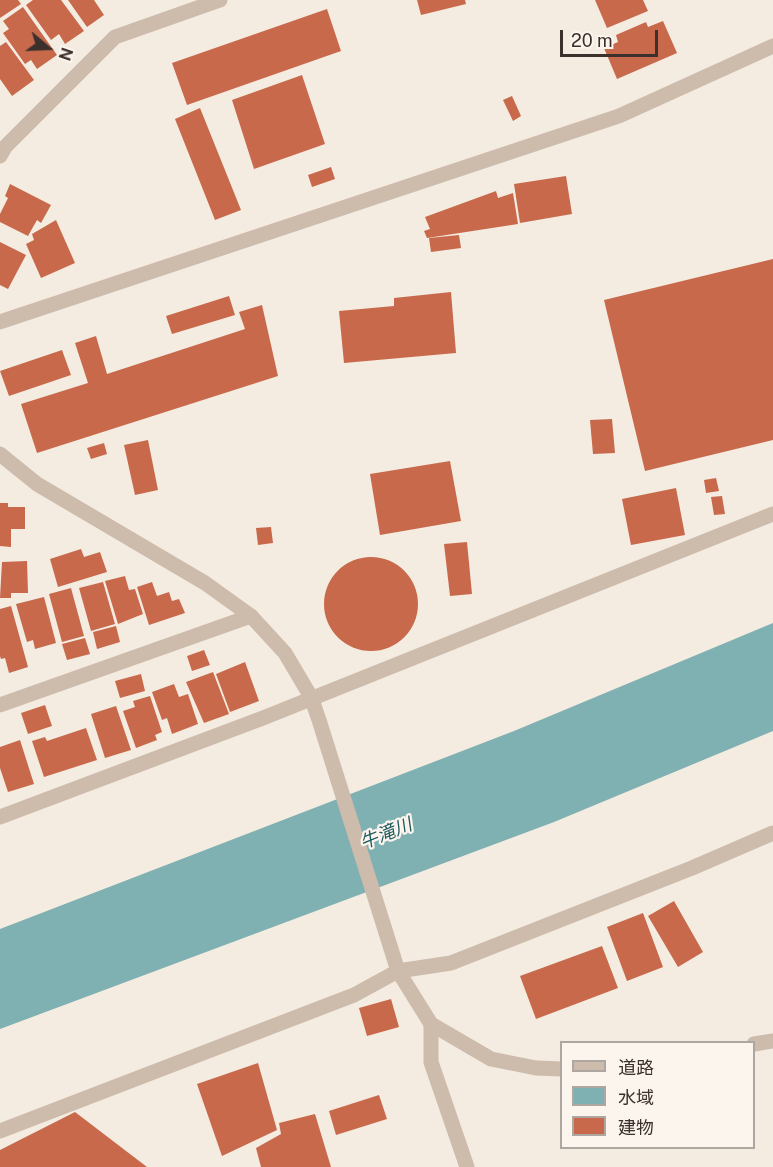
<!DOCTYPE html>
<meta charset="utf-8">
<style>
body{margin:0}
#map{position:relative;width:773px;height:1167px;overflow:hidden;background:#f4ebe1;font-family:"Public Sans","Noto Sans JP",sans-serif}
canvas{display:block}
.legend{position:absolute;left:560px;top:1041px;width:195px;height:108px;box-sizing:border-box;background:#fbf5ee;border:2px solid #aea6a0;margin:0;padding:8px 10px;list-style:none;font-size:18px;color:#3b302b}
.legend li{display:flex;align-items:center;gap:12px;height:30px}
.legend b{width:30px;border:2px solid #aea6a0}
.north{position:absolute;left:18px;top:18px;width:60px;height:60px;-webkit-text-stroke:4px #fbf5ee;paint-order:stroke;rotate:109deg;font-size:16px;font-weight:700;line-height:24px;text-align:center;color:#3b302b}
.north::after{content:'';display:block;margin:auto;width:21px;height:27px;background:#3b302b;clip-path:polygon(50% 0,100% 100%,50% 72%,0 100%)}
.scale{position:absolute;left:560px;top:30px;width:98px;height:27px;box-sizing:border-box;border:3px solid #3b302b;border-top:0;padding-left:8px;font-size:18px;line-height:21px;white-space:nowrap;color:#3b302b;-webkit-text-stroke:4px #fbf5ee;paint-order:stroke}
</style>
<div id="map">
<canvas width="773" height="1167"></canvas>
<ul class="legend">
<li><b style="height:8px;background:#cdbbac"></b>道路</li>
<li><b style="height:16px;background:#7fb0b2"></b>水域</li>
<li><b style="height:16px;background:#c8694b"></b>建物</li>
</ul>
<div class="north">N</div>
<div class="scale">20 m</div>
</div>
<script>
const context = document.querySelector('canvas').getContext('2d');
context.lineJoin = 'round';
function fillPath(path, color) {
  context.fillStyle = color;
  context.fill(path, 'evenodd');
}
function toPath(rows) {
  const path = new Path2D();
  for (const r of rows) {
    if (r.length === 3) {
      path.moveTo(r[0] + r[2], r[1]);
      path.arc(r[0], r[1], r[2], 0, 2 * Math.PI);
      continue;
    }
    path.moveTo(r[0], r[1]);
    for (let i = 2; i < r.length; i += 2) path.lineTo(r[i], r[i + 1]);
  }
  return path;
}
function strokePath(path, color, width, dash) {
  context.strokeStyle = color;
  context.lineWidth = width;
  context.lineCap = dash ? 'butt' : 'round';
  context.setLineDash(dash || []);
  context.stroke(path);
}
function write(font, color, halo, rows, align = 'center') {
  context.font = font + ' "Public Sans","Noto Sans JP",sans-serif';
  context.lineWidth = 4.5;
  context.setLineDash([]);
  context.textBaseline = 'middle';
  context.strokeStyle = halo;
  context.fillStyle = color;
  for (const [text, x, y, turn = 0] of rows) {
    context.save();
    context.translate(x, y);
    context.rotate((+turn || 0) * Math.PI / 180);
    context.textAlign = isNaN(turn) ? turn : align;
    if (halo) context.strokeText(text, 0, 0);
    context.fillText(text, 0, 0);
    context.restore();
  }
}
fillPath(toPath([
 [773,623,773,731,554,822,0,1029,0,929,514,731]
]), '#7fb0b2');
fillPath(toPath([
 [0,0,18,0,21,4,0,18],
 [33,0,61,0,84,31,65,44,59,34,51,40,26,5],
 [68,0,94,0,104,15,87,27],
 [417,0,465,0,466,4,421,15],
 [595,0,643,0,648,11,607,28],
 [23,7,57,55,37,69,31,60,25,64,3,33,9,29,3,21],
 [327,9,341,51,187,105,172,63],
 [663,21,677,53,617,79,604,48,618,42,616,35,646,22,648,27],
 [6,42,34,80,12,96,0,79,0,46],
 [302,75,325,144,254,169,232,100],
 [512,96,521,116,513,121,503,100],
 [200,108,241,210,215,220,175,119],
 [331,167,335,179,312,187,308,175],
 [566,176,572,214,520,223,514,184],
 [10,184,51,205,41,223,37,220,28,236,0,222,0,214,8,198,5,196],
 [496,191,498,198,513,193,518,224,427,238,424,231,430,229,425,217],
 [56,220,75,263,41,278,26,244,34,240,32,234],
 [459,235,461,248,431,252,429,238],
 [0,242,26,255,8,289,0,285],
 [773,259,773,440,645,471,604,300],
 [451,292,456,353,344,363,339,311,394,306,394,298],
 [229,296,235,315,172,334,166,316],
 [262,305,278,376,37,453,21,404,88,383,75,343,96,336,107,374,245,329,239,312],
 [62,350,71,375,9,396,0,371],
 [612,419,615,453,593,454,590,420],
 [148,440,158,490,135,495,124,445],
 [104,443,107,454,91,459,87,448],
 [450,461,461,521,380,535,370,474],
 [716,478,719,491,706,493,704,480],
 [676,488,685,535,631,545,622,499],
 [722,496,725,514,714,515,711,497],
 [0,503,8,503,8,507,25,507,25,529,11,529,11,547,0,546],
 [271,527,273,543,258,545,256,528],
 [467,542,472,594,450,596,444,544],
 [81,549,84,557,100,552,107,572,58,587,50,559],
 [371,604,47],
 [27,561,28,593,11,593,11,598,0,598,2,562],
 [125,576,129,590,135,589,143,614,118,624,105,581],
 [103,582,115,624,91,631,79,588],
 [152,582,157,596,169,592,172,601,179,599,185,613,149,625,137,587],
 [71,588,84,636,62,642,49,594],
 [44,597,56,643,35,649,33,640,27,642,16,604],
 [11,606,28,667,9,673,5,658,1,659,0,656,0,609],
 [116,626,120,642,97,649,93,632],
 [85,638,90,654,67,660,62,644],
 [204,650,210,665,192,671,187,656],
 [245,662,259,701,230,712,216,674],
 [213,672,229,714,204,723,186,682],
 [141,674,145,691,120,698,115,681],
 [174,684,179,697,188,694,198,724,172,734,167,718,162,720,152,692],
 [150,696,162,732,155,735,157,740,136,748,123,711,135,707,133,701],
 [45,705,52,726,28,734,21,713],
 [116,706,131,750,105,758,91,714],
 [86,728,97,760,44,777,32,741,45,737,47,741],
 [20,740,34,784,8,792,0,768,0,747],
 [674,901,703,952,678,967,648,916],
 [643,913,663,967,627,981,607,927],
 [602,946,618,988,536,1019,520,976],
 [391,999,399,1027,367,1036,359,1008],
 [258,1063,277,1130,222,1156,197,1084],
 [379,1095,387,1119,336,1135,329,1111],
 [75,1112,147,1167,0,1167,0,1150],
 [315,1114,331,1167,261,1167,256,1148,281,1134,279,1123]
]), '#c8694b');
strokePath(toPath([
 [0,156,5,147,115,37,220,0],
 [0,705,251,616],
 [0,817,263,718,773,514],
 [431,1024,431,1062,467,1167],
 [0,1131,354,995,398,971,451,963,692,868,773,833]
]), '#cdbbac', 15);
strokePath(toPath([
 [0,322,619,116,773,46],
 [0,454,37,484,205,583,251,616,285,653,311,697,319,720,398,971,431,1024,491,1059,536,1068,562,1069],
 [754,1044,773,1041]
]), '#cdbbac', 15);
write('italic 18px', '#1f5a5e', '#fbf5ee', [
 ["牛滝川",386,834,-22]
]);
</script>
